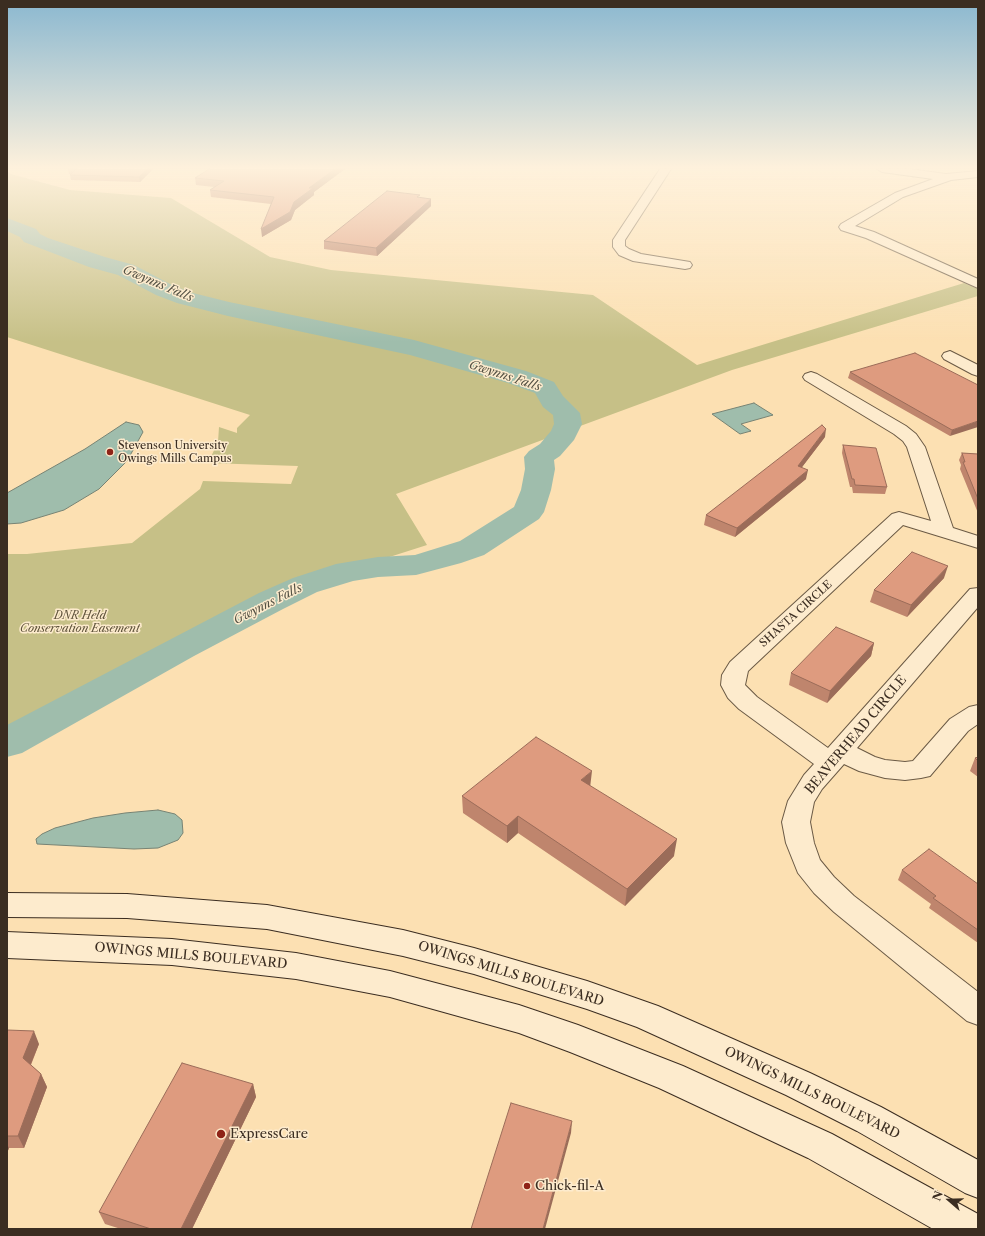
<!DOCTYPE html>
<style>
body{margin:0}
#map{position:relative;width:985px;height:1236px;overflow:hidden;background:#fce0b2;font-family:"Libre Caslon Text",serif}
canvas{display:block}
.frame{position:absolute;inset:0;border:8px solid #3b2d21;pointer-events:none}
.north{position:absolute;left:929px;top:1180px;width:40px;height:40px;-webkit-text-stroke:3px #fdebcd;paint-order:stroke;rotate:290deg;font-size:11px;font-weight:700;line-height:16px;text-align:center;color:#3b2d21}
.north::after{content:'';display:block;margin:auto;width:14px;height:18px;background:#3b2d21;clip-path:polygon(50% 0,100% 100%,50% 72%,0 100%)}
</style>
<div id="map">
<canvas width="985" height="1236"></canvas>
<div class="frame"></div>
<div class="north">N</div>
</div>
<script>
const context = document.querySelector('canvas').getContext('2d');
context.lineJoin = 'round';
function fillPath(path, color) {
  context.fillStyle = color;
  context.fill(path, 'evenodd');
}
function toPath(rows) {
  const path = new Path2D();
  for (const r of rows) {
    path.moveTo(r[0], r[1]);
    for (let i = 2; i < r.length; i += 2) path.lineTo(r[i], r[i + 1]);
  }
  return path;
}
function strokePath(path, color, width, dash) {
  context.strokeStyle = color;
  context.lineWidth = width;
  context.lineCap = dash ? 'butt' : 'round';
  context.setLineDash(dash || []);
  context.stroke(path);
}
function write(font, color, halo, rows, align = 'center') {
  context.font = font + ' "Libre Caslon Text",serif';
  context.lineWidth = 3;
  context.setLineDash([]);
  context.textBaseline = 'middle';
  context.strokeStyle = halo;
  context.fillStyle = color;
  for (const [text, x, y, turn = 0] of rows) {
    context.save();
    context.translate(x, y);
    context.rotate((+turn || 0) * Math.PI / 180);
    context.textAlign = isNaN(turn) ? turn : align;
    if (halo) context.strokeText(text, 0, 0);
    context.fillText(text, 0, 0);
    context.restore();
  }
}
fillPath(toPath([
 [7,171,11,174,70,190,171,198,270,257,331,270,593,295,697,365,964,283,978,289,978,296,732,370,396,494,427,545,330,576,247,610,42,728,7,754,7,554,27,554,132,543,200,489,203,481,291,484,298,466,208,463,218,442,219,427,237,433,237,428,250,415,7,337]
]), '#c6c087');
const water = toPath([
 [754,403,773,415,741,424,751,431,740,434,712,414,754,403],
 [126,422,139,425,143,432,127,461,99,489,64,510,21,523,7,524,7,493,85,449,126,422],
 [158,810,175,814,182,820,183,833,178,840,158,848,134,849,37,844,36,839,42,834,55,828,93,818,125,813,158,810]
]);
fillPath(water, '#9fbdac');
strokePath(water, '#778374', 1);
fillPath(toPath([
 [7,218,36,229,40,234,48,238,105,257,134,265,172,285,193,293,229,302,414,340,526,371,554,382,563,396,580,413,582,424,574,440,560,456,554,460,555,469,551,490,544,512,539,519,484,555,461,563,416,575,378,577,353,581,317,592,283,609,194,656,22,753,7,757,7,725,259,593,293,578,336,564,378,557,415,555,460,541,514,507,521,490,525,469,524,457,529,451,540,444,551,431,554,424,553,415,543,407,535,393,508,383,410,355,228,316,177,303,156,295,118,275,89,267,24,242,20,237,7,231,7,218]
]), '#9fbdac');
const minor = toPath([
 [660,169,671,169,625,240,625,246,629,249,641,254,690,262,692,265,690,268,685,269,633,261,619,255,613,247,613,240,660,169],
 [877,169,910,169,946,174,978,171,978,177,951,180,903,197,855,226,874,232,978,279,978,288,866,238,841,230,839,227,841,224,895,193,933,179,882,172,877,169],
 [950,351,978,365,978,376,972,374,944,359,942,356,944,353,950,351],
 [811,372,817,374,906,426,916,434,925,447,953,528,978,536,978,548,903,525,748,671,745,685,757,697,828,748,970,589,978,588,978,607,857,748,875,757,885,760,905,762,913,761,950,719,969,707,978,705,978,724,968,731,930,776,921,778,905,780,885,778,859,771,844,764,822,789,814,802,810,822,814,843,820,860,834,877,854,896,978,992,978,1025,967,1021,834,912,814,893,798,873,786,843,782,822,788,801,804,775,814,764,739,709,728,698,721,685,722,675,730,662,892,514,899,512,931,521,907,447,903,441,894,434,805,380,803,377,805,374,811,372]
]);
const secondary = toPath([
 [7,893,127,894,267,905,403,930,474,948,587,981,658,1006,810,1073,881,1107,978,1160,978,1198,965,1193,857,1131,786,1095,637,1027,587,1009,474,974,403,956,267,929,127,918,7,917,7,893],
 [7,932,172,939,296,953,390,971,519,1005,578,1025,683,1066,832,1134,978,1214,978,1229,933,1229,808,1158,659,1088,570,1052,519,1033,390,997,296,979,172,965,7,958,7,932]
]);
strokePath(minor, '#6b5a45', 2);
strokePath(secondary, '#3b2d21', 2);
fillPath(minor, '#fdebcd');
fillPath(secondary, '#fdebcd');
fillPath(toPath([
 [68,169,153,169,140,182,71,180,70,175,71,174,69,174],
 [209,169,345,169,314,192,314,195,295,210,291,220,262,237,271,204,211,197,210,190,214,187,196,185,195,178],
 [420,198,431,206,377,256,324,249,324,241],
 [850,372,978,385,950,436,848,378],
 [825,437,802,467,806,479,735,537,704,525,706,515],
 [843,445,887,487,885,494,853,493,852,487,850,487,842,453],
 [962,453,978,454,978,513,960,469,961,465,959,460],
 [944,578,907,617,870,602,874,590],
 [874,643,871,656,827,703,789,685,791,673],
 [978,757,978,777,970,771,975,758],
 [591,786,674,856,625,906,518,833,507,843,463,813,462,796],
 [902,870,978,884,978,943,929,908,931,904,898,880],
 [7,1030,39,1044,31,1065,41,1074,47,1087,24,1148,9,1148,7,1153],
 [253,1084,256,1097,192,1229,121,1229,105,1224,99,1212]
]), '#bf856d');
fillPath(toPath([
 [147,169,153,169,140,182,139,177],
 [335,169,345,169,314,192,314,195,295,210,291,220,262,237,261,229,294,202,309,188],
 [431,199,431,206,377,256,376,248],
 [978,421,978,427,950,436,952,430],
 [826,429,825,437,796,475,798,466],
 [808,470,806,479,735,537,737,528],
 [948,566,944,578,907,617,911,605],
 [874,643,871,656,827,703,830,691],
 [592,771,590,788,581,780],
 [518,816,518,833,507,843,507,826],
 [677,839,674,856,625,906,627,889],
 [34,1031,39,1044,28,1071,23,1058],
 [41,1074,47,1087,24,1148,18,1136],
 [253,1084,256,1097,192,1229,181,1229],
 [572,1121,571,1133,545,1229,543,1229],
 [7,1144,9,1148,7,1153]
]), '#9b6c59');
const building = toPath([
 [76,169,147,169,139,177,70,175,76,169],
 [209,169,335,169,309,188,313,188,294,202,290,212,261,229,274,197,210,190,224,181,195,178,209,169],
 [387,191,420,195,417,197,431,199,376,248,324,241,387,191],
 [915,353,978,385,978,421,952,430,850,372,915,353],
 [822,425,826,429,798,466,808,470,737,528,706,515,822,425],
 [843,445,876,448,887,487,855,485,854,479,852,479,843,445],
 [962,453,978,454,978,499,963,462,965,462,962,453],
 [912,552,948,566,911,605,874,590,912,552],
 [836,627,874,643,830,691,791,673,836,627],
 [536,737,592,771,581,780,677,839,627,889,518,816,507,826,462,796,536,737],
 [978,757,978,761,975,758,978,757],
 [929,849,978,884,978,930,933,898,936,896,902,870,929,849],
 [7,1030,34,1031,23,1058,41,1074,18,1136,7,1136,7,1030],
 [182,1063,253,1084,181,1229,151,1229,99,1212,182,1063],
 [511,1103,572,1121,543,1229,471,1229,511,1103]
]);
fillPath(building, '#de9b7f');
strokePath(building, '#9b6c59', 1);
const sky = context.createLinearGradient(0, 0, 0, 342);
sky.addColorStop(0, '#8bb8d0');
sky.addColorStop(0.49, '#fef1dc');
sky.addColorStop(1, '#fef1dc00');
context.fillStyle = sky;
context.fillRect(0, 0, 985, 342);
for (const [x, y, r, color] of [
 [110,452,4,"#8f2418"],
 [221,1134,5,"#8f2418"],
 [527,1186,4,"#8f2418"]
]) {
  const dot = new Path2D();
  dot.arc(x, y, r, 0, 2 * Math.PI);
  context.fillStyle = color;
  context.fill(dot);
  strokePath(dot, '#fdebcd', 1.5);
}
write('11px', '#3b2d21', '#fdebcd', [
 ["Stevenson University",118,446],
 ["Owings Mills Campus",118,459]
], 'left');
write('11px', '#3b2d21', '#fdebcd', [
 ["SHASTA CIRCLE",796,614,-42]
]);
write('italic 11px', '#5e523a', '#fdebcd', [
 ["DNR Held",80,616],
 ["Conservation Easement",80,629]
]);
write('italic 12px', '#545144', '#fdebcd', [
 ["Gwynns Falls",158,284,23],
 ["Gwynns Falls",505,376,18],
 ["Gwynns Falls",268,604,-27]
]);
write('13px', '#3b2d21', '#fdebcd', [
 ["BEAVERHEAD CIRCLE",856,735,-50],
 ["OWINGS MILLS BOULEVARD",191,956,5],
 ["OWINGS MILLS BOULEVARD",511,974,17],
 ["OWINGS MILLS BOULEVARD",812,1093,26]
]);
write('13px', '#3b2d21', '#fdebcd', [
 ["ExpressCare",230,1134],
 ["Chick-fil-A",535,1186]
], 'left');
</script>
